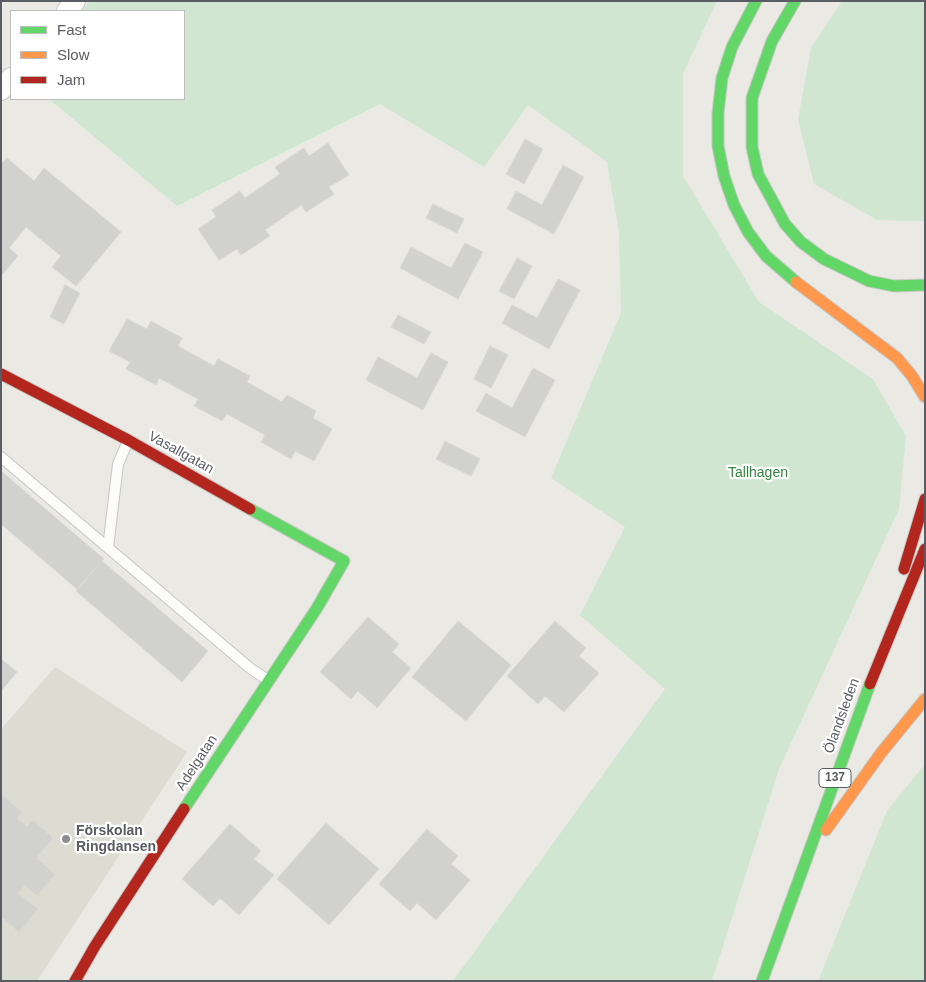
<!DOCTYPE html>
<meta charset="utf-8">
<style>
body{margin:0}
#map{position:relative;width:926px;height:982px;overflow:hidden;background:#eae9e4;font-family:Helvetica,sans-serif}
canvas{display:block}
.frame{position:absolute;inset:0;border:2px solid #595c62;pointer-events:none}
.legend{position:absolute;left:10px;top:10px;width:175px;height:90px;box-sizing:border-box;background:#fff;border:1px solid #bdbec0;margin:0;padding:6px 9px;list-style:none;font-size:15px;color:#595c62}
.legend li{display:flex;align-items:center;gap:10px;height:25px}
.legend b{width:25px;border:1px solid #bdbec0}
</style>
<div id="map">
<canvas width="926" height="982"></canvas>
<div class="frame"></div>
<ul class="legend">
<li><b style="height:6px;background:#63d668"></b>Fast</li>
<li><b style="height:6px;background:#ff974d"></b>Slow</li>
<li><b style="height:6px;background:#b3261e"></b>Jam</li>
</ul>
</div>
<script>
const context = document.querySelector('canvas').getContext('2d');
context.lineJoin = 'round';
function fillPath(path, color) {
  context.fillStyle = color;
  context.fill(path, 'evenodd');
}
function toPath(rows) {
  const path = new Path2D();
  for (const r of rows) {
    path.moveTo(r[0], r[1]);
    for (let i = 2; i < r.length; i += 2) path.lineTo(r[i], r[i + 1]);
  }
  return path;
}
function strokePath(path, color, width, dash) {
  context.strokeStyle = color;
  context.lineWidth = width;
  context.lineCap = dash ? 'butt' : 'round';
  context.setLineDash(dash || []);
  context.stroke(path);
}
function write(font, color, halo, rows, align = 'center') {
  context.font = font + ' Helvetica,sans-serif';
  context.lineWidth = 4.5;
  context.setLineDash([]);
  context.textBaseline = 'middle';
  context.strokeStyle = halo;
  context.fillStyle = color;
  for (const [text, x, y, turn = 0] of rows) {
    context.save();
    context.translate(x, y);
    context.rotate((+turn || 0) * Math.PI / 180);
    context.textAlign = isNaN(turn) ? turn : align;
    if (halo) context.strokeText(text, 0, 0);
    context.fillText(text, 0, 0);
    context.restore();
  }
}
fillPath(toPath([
 [55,667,187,752,37,981,1,981,1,729]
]), '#dddcd3');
fillPath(toPath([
 [90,1,717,1,683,74,683,176,759,302,873,379,906,436,899,509,779,769,712,981,453,981,665,689,580,615,625,527,551,478,621,313,619,232,607,162,528,105,484,167,380,104,177,206,49,99,184,99,184,11,81,11],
 [842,1,925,1,925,221,877,220,814,184,798,119,811,48],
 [925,764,925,981,818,981,887,811]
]), '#d1e6d1');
const building = toPath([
 [525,139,543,149,524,184,506,174,525,139],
 [328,143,349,175,329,187,334,194,306,212,301,205,265,230,270,236,241,255,237,249,219,260,198,229,216,217,212,210,240,191,245,198,280,174,275,167,304,148,309,156,328,143],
 [7,158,34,181,44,168,121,232,76,286,52,267,61,256,26,227,9,248,18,256,1,276,1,164,7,158],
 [563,165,584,177,554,234,507,209,516,191,542,205,563,165],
 [433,204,464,219,457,233,426,218,433,204],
 [465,243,483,252,458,299,400,268,411,247,451,268,465,243],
 [517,258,532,266,514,299,499,291,517,258],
 [558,279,580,290,549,349,502,323,512,305,537,318,558,279],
 [65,285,80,293,64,324,50,317,65,285],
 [398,315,431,332,424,344,391,327,398,315],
 [127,319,147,329,151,321,182,338,178,346,214,366,218,359,250,376,247,382,282,402,287,395,316,411,313,418,332,429,314,461,295,451,291,459,261,442,265,435,227,414,222,421,194,406,198,399,159,378,156,385,126,369,130,362,109,351,127,319],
 [490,346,508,355,491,388,474,379,490,346],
 [431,353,448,362,423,410,366,380,378,357,417,378,431,353],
 [533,368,555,380,525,437,476,411,486,393,512,408,533,368],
 [445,441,480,459,471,476,436,459,445,441],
 [1,471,104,559,77,589,1,524,1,471],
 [102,561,208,651,182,682,76,591,102,561],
 [368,617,399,644,392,652,411,668,377,708,358,691,351,699,320,672,368,617],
 [458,621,511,665,466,721,412,677,458,621],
 [555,621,586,648,579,656,599,673,564,712,545,696,538,704,507,676,555,621],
 [1,659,17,672,1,691,1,659],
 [1,794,22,812,17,818,27,826,33,820,53,838,36,858,55,874,37,896,25,885,18,893,38,909,19,932,1,917,1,794],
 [326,823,379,869,329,925,277,879,326,823],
 [230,824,261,851,254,859,274,875,239,915,220,898,213,906,182,879,230,824],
 [427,829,458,856,451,864,470,880,436,920,417,903,410,911,379,884,427,829]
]);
fillPath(building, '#d1d1ce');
strokePath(building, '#d9d8d3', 1);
const lane = toPath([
 [1,457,251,669,268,680],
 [108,548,118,464,128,441]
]);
const street = toPath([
 [67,11,75,1],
 [1,90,11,78]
]);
const fast = toPath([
 [756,1,732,47,722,78,718,113,718,146,724,176,734,205,748,232,766,256,796,282],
 [795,1,772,41,752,98,752,147,758,174,785,224,801,242,824,259,869,281,894,286,925,285],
 [184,809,317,608,344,561,250,509],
 [762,981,870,684]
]);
const slow = toPath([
 [796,282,897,358,912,376,925,397],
 [826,830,881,753,925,699]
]);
const jam = toPath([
 [1,374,128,440,250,509],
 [904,569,925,499],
 [870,684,925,549],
 [75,981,95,946,184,809]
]);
strokePath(lane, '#c6c6c4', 12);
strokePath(street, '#c6c6c4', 22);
strokePath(fast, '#c6c7c6', 13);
strokePath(slow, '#c6c7c6', 13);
strokePath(jam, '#c6c7c6', 13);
strokePath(lane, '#fcfcfb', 10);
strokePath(street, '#fcfcfb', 20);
strokePath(fast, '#63d668', 11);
strokePath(slow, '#ff974d', 11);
strokePath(jam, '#b3261e', 11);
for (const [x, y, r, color] of [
 [66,839,5,"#8c8d90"]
]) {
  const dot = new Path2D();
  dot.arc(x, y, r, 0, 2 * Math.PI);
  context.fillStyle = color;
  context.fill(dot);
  strokePath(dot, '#fff', 2);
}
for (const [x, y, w] of [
 [835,778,32]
]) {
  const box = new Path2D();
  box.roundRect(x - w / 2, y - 9.5, w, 19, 4);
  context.fillStyle = '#fff';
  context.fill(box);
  strokePath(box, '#595c62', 1);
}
write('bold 12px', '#595c62', null, [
 ["137",835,778]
]);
write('14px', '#595c62', '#fff', [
 ["Vasallgatan",181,453,29],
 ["Ölandsleden",842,716,-70],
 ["Adelgatan",197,763,-57]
]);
write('14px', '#358542', '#fff', [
 ["Tallhagen",758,473]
]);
write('bold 14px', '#595c62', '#fff', [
 ["Förskolan",76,831],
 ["Ringdansen",76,847]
], 'left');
</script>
